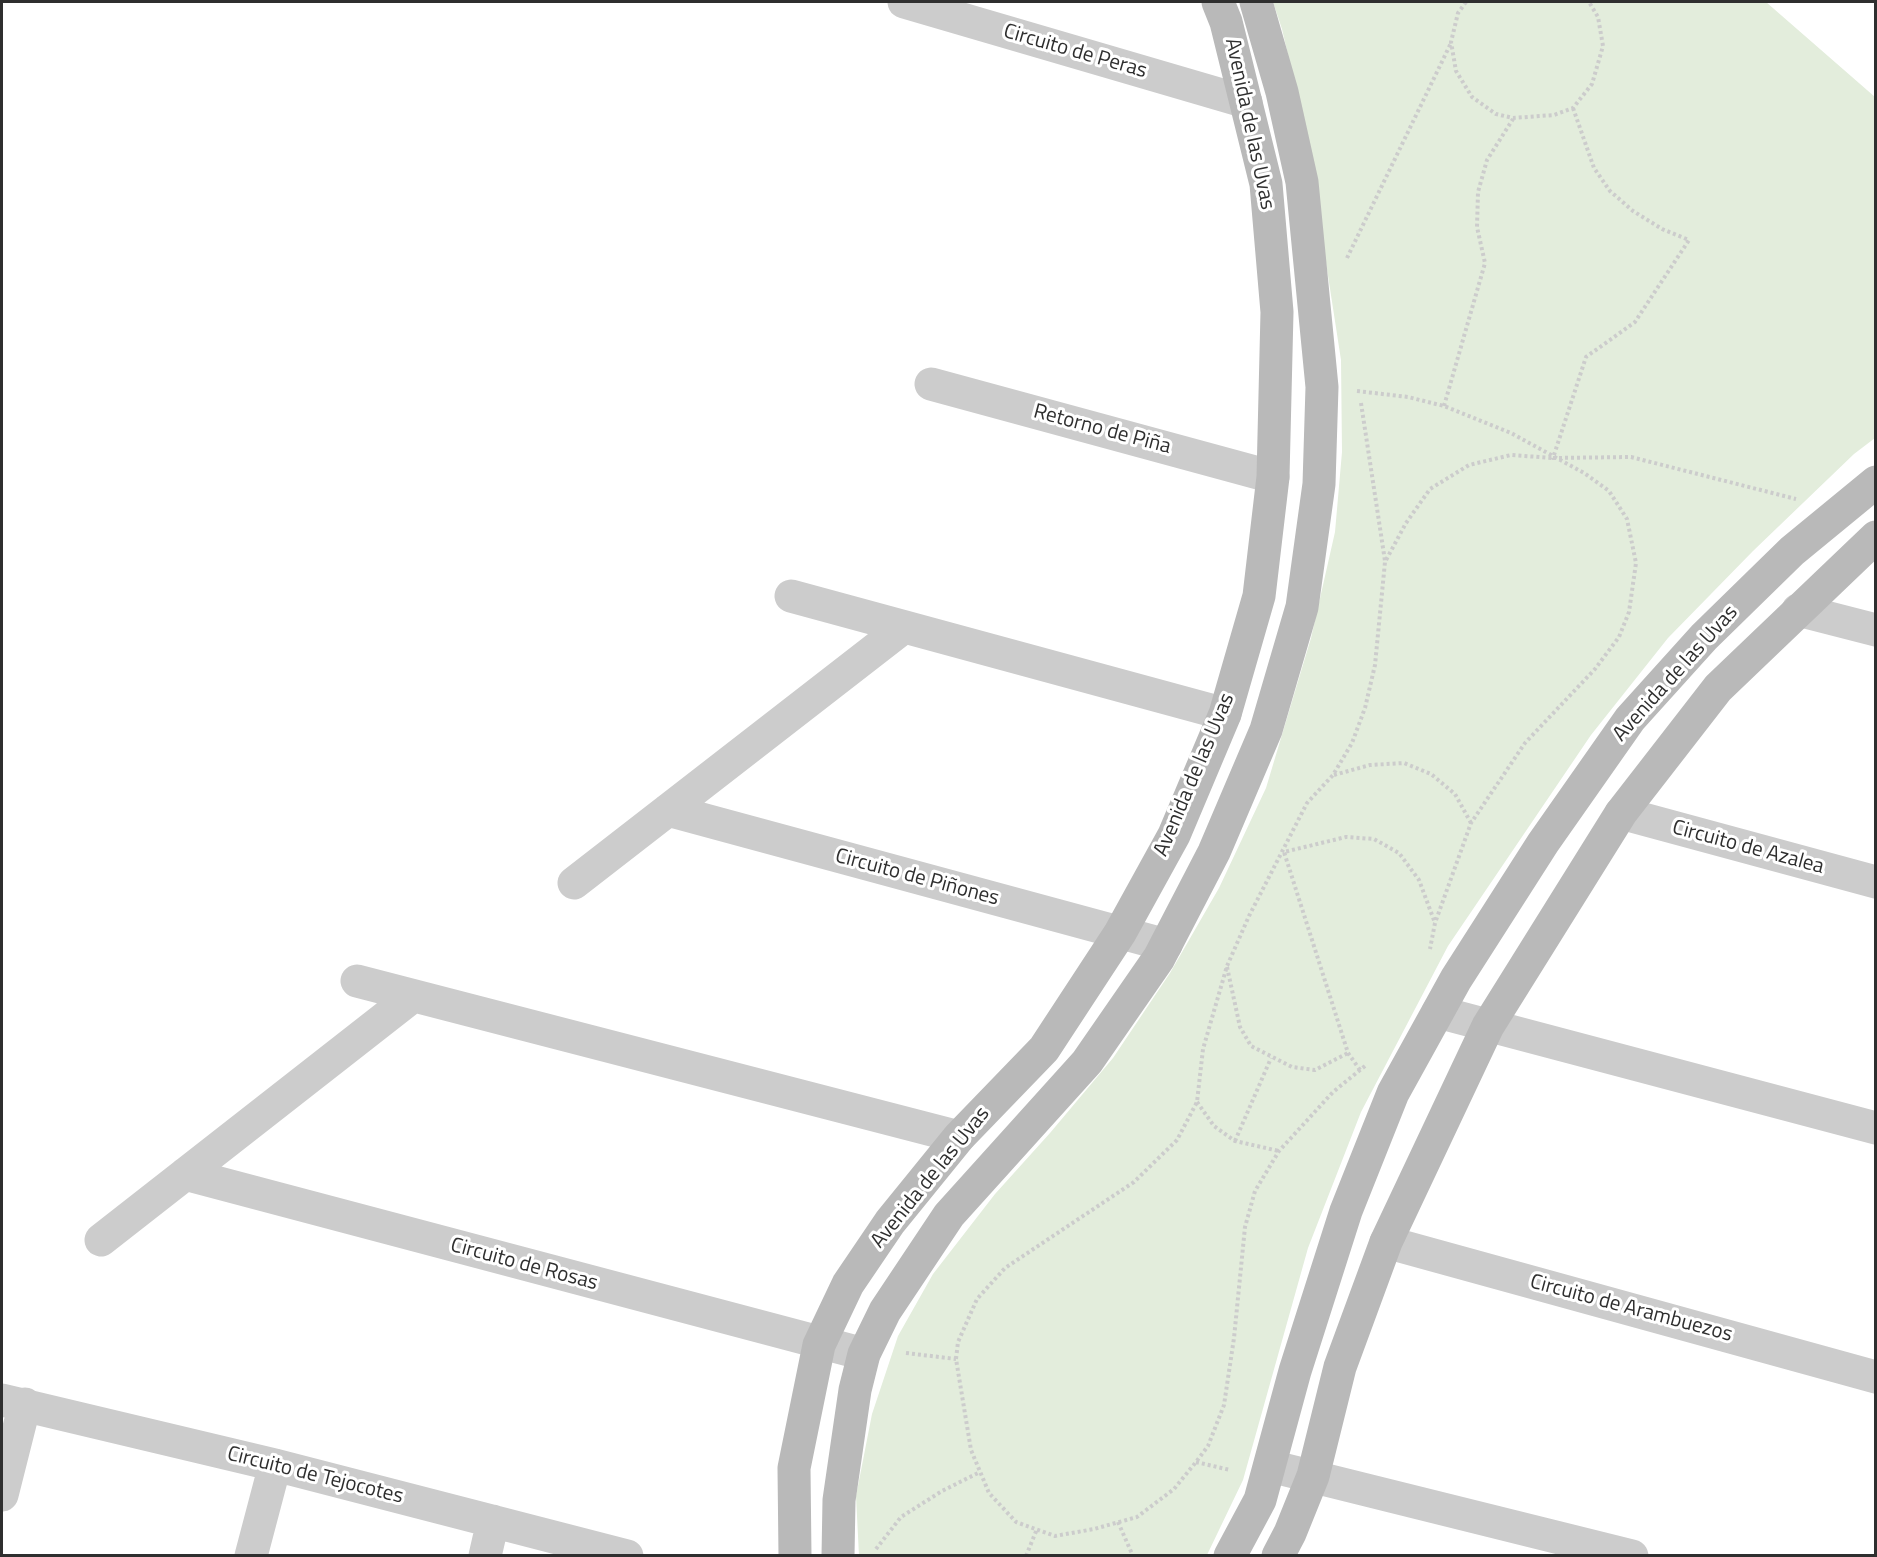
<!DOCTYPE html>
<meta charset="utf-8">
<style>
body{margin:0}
#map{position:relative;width:1877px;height:1557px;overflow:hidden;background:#fff;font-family:"Titillium Web",sans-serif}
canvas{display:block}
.frame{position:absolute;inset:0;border:3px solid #2f2f2f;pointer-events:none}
</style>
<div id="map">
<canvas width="1877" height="1557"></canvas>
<div class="frame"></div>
</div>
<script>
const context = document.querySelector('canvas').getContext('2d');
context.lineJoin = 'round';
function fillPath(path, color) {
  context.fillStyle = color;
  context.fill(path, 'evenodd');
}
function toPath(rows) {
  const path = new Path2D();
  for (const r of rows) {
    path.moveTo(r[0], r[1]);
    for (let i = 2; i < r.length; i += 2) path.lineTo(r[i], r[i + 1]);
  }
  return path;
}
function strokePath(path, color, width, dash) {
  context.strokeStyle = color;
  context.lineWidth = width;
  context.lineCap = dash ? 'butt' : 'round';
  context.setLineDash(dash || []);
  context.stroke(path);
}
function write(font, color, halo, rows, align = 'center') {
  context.font = font + ' "Titillium Web",sans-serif';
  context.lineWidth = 6;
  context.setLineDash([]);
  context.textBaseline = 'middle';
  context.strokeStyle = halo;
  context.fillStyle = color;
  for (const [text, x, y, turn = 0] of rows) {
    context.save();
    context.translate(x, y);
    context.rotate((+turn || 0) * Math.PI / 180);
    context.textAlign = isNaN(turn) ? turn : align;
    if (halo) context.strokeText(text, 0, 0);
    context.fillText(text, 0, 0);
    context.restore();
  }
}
fillPath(toPath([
 [1273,2,1766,2,1875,97,1875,438,1854,454,1753,551,1668,638,1591,735,1448,946,1361,1112,1308,1248,1243,1480,1207,1555,859,1556,856,1496,872,1414,898,1336,933,1274,995,1194,1050,1133,1113,1058,1170,973,1219,888,1266,788,1311,638,1335,532,1342,452,1341,360,1306,133,1282,29]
]), '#e3eddc');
strokePath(toPath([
 [1466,2,1458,13,1451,42,1456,71,1472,97,1496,114,1513,118,1554,115,1573,108,1592,84,1603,46,1598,17,1589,2],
 [1573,108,1594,168,1610,191,1633,211,1662,229,1689,240,1635,322,1586,357,1553,458,1631,457,1796,499],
 [1347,258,1451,43],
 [1357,391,1408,397,1444,406,1511,433,1584,473,1609,491,1627,519,1636,563,1629,612,1619,637,1595,669,1525,743,1471,823,1435,923,1430,949],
 [1361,403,1385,561],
 [1444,406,1485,263,1477,227,1478,192,1487,160,1513,119],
 [1334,775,1370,765,1404,763,1431,774,1455,794,1471,823],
 [1227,967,1240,1027,1251,1046,1292,1067,1315,1070,1348,1053],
 [1365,1066,1333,1092,1279,1151,1255,1191,1245,1227,1234,1338,1224,1405,1208,1446,1196,1462,1174,1489,1137,1517,1094,1529,1055,1536,1016,1522,989,1493,971,1450,956,1359,958,1342,977,1299,1005,1268,1134,1182,1177,1140,1197,1102,1203,1049,1227,966,1249,916,1307,803,1333,775,1352,743,1365,708,1375,665,1385,562,1406,523,1430,489,1469,465,1511,455,1553,458],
 [1360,1070,1348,1053,1284,852,1346,837,1374,839,1399,853,1419,880,1435,923],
 [1197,1102,1214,1126,1235,1141,1279,1151],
 [1235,1141,1271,1058],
 [906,1353,956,1359],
 [1196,1462,1230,1470],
 [1118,1522,1133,1556],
 [876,1549,901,1517,942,1491,980,1472],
 [1026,1556,1037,1529]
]), '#ccc', 4, [3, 3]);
strokePath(toPath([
 [904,2,1246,102],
 [931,384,1273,477],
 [791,596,1225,714],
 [1798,610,1876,630],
 [668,810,1166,945],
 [1621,813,1876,882],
 [574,883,904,627],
 [357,981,959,1137],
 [1438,1012,1876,1128],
 [185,1174,864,1354],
 [101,1240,413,996],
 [1386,1242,1876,1377],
 [2,1400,275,1465,627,1556],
 [1270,1466,1632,1556],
 [2,1495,25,1404],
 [251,1556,275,1465],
 [485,1556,493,1521]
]), '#ccc', 33);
strokePath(toPath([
 [795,1556,794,1468,819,1345,848,1284,890,1222,959,1137,1044,1049,1120,933,1174,835,1225,714,1259,596,1273,477,1277,312,1266,184,1226,22,1218,2],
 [838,1556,839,1500,855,1390,864,1354,885,1311,949,1215,1087,1062,1159,958,1214,852,1266,730,1302,607,1319,484,1322,387,1302,182,1282,92,1256,2],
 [1230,1556,1260,1500,1295,1371,1346,1211,1393,1093,1456,979,1543,843,1630,719,1704,637,1792,551,1876,482],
 [1278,1556,1290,1533,1313,1476,1340,1367,1386,1242,1488,1026,1621,813,1718,688,1876,537]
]), '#b9b9b9', 33);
write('21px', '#2f2f2f', '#fff', [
 ["Circuito de Peras",1075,52,16],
 ["Avenida de las Uvas",1249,124,78],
 ["Retorno de Piña",1102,430,15],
 ["Avenida de las Uvas",1676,674,-48],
 ["Avenida de las Uvas",1195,775,-67],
 ["Circuito de Azalea",1748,848,15],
 ["Circuito de Piñones",917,878,15],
 ["Avenida de las Uvas",931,1178,-51],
 ["Circuito de Rosas",524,1265,15],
 ["Circuito de Arambuezos",1631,1309,15],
 ["Circuito de Tejocotes",315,1476,14]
]);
</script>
